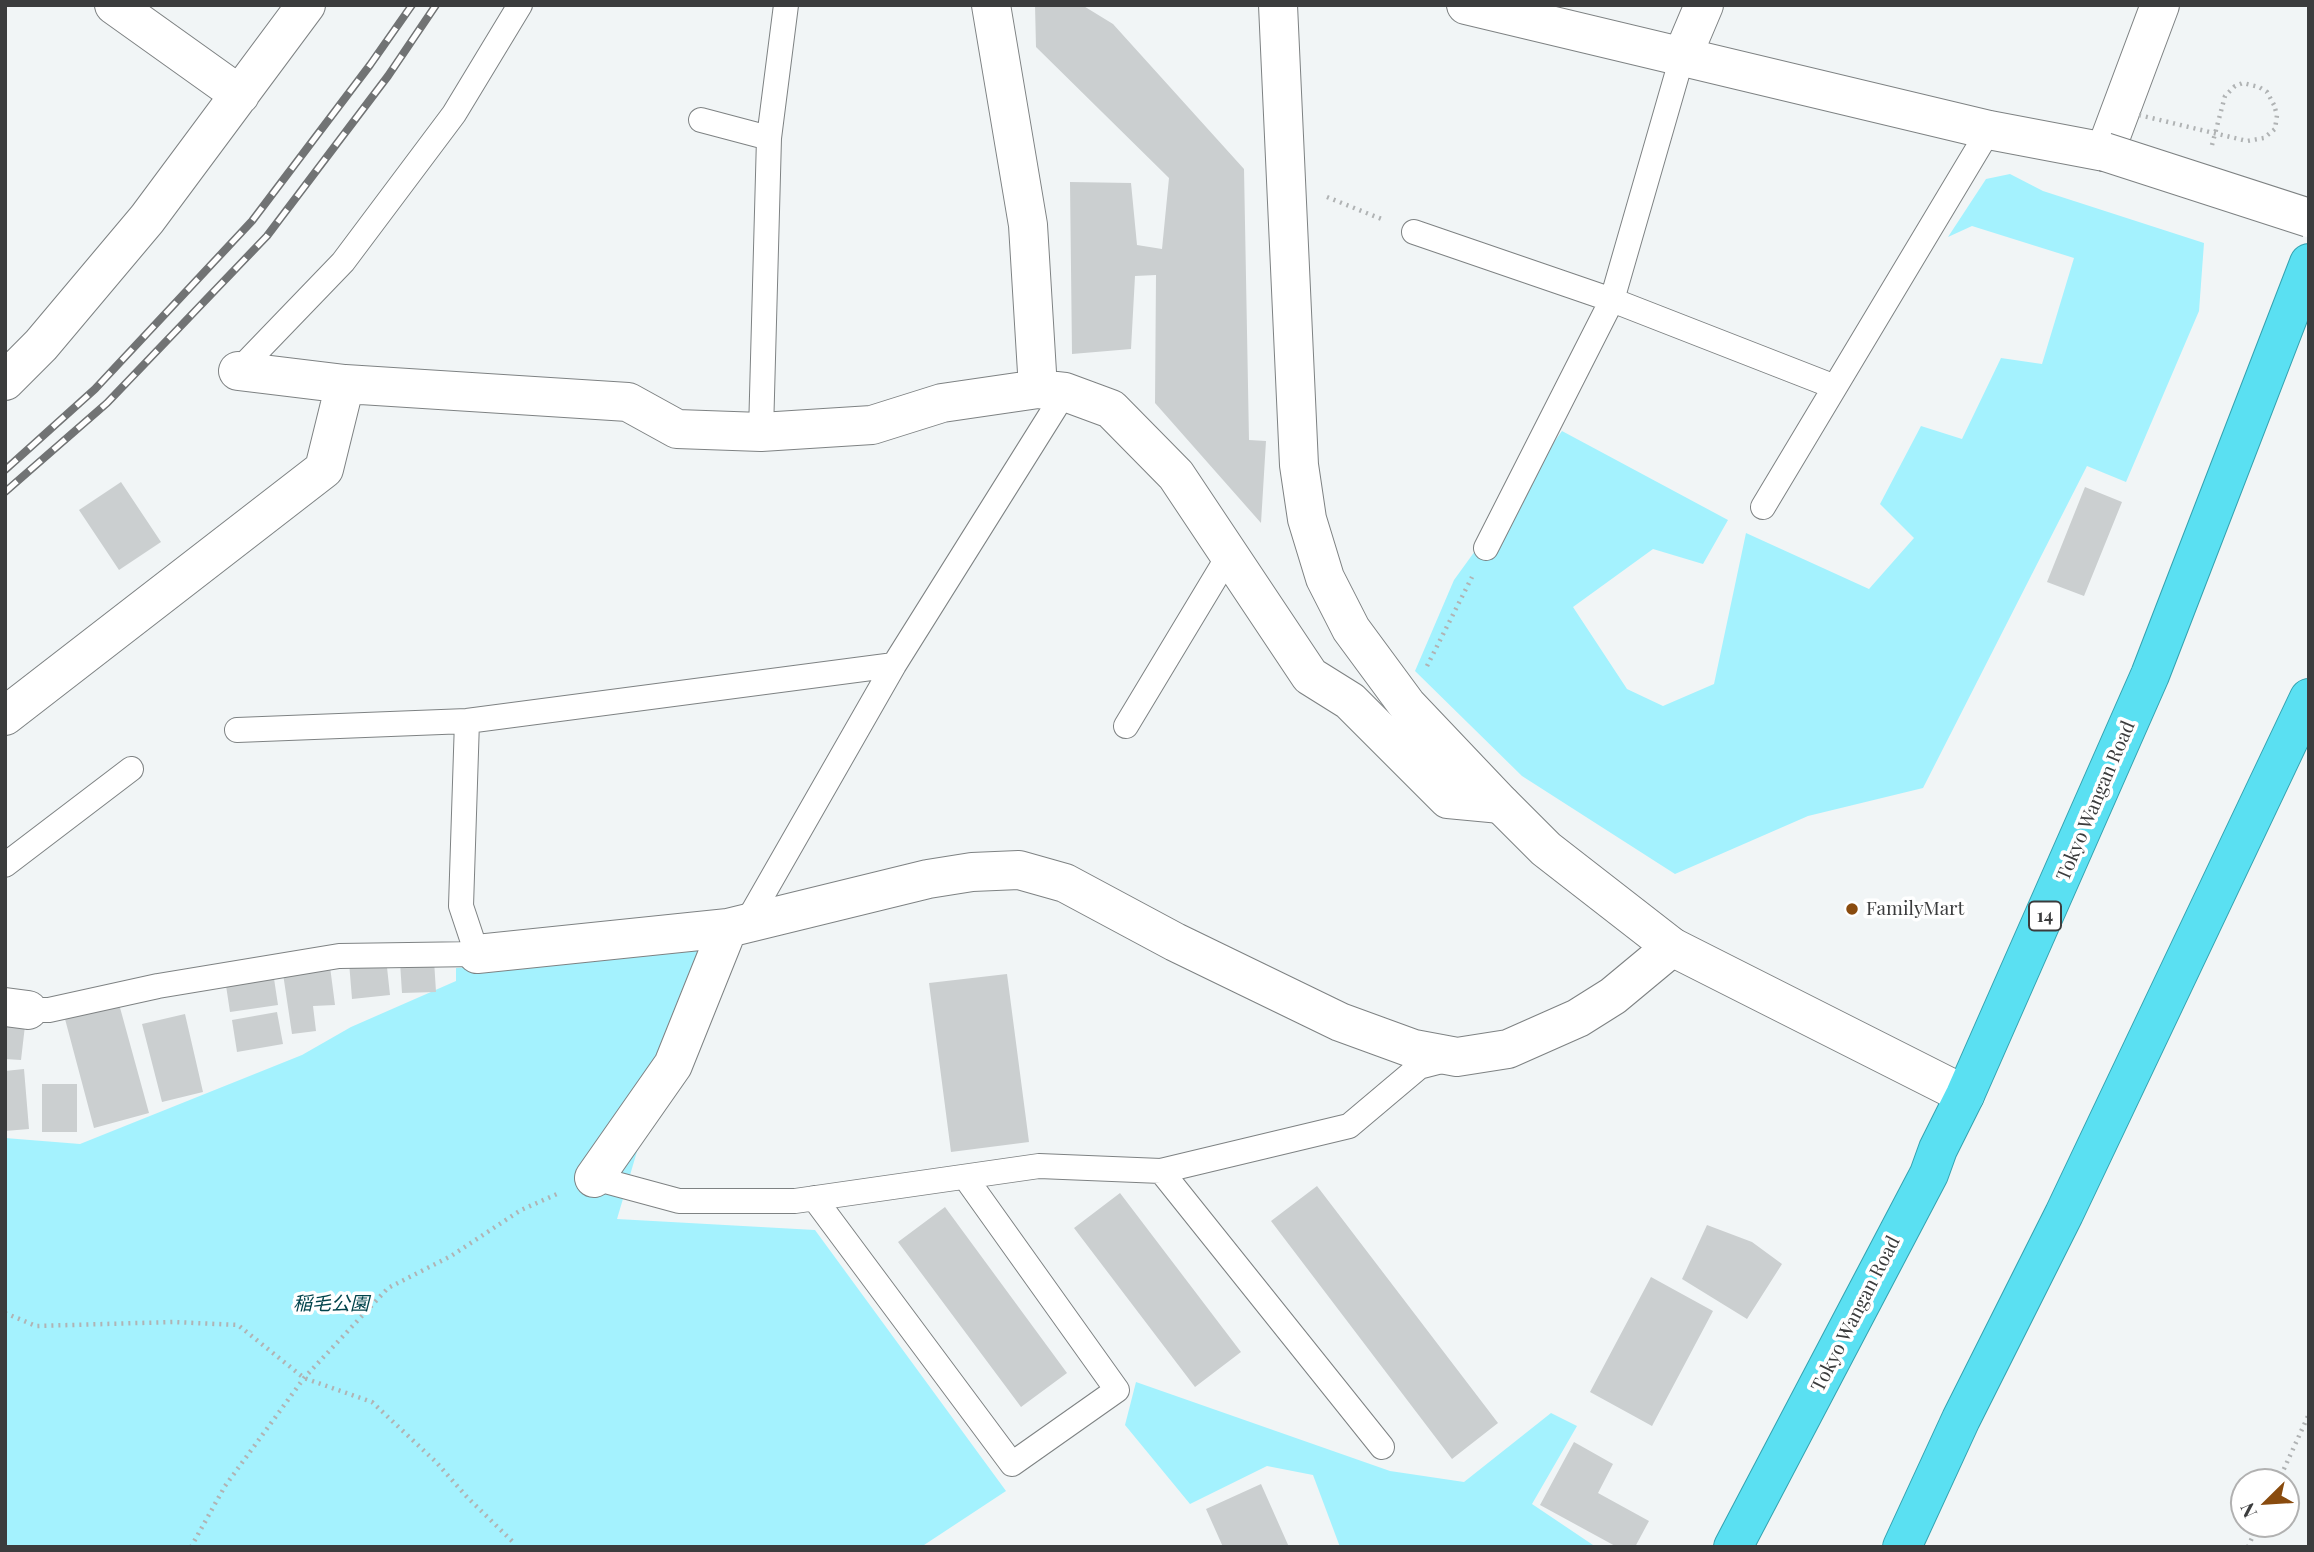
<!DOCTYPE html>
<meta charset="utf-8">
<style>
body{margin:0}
#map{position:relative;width:2314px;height:1552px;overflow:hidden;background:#f1f5f6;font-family:"Playfair Display",serif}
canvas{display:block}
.frame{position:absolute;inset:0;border:7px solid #3b3c3d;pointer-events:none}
.north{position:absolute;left:2230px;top:1468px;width:70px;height:70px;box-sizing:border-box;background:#fff;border:2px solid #b1b1b1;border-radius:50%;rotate:246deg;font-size:19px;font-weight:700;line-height:28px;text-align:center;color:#3b3c3d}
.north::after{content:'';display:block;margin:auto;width:24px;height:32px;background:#894b0e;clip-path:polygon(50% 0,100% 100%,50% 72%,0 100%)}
</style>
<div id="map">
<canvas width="2314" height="1552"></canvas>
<div class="frame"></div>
<div class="north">N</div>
</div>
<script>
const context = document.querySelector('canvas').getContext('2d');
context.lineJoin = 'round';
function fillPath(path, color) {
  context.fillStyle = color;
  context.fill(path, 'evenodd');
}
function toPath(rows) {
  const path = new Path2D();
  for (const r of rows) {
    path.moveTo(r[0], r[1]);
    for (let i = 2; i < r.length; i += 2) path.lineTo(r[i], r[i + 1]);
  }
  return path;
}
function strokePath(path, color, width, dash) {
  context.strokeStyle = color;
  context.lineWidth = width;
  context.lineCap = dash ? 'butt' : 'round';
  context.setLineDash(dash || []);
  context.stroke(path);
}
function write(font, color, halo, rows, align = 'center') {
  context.font = font + ' "Playfair Display","Noto Sans JP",serif';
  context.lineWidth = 7;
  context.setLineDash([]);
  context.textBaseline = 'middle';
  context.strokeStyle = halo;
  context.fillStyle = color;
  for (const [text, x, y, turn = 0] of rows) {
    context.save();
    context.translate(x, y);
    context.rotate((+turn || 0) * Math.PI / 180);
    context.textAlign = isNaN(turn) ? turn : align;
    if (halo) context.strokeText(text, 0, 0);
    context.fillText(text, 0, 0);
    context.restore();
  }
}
fillPath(toPath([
 [2010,174,2043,191,2204,243,2199,311,2126,482,2087,466,1923,788,1808,816,1675,874,1522,776,1415,671,1454,580,1562,431,1728,520,1703,564,1653,549,1573,607,1627,689,1663,706,1714,684,1746,533,1869,589,1914,538,1880,504,1921,426,1962,439,2001,358,2042,364,2074,258,1972,226,1948,237,1986,179],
 [706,950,678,1013,617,1219,815,1230,1006,1491,921,1547,5,1547,5,1138,80,1144,302,1055,351,1027,456,981,456,968],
 [1136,1382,1390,1471,1464,1482,1551,1413,1577,1426,1532,1504,1596,1547,1340,1547,1313,1475,1267,1466,1190,1504,1125,1425]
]), '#a4f2fe');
fillPath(toPath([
 [1035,5,1082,5,1113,24,1244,169,1249,440,1266,441,1261,523,1155,403,1156,275,1135,276,1131,349,1072,354,1070,182,1131,183,1137,245,1162,249,1169,178,1036,47],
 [121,482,161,542,119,570,79,510],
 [2085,487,2122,502,2084,596,2047,582],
 [386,958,390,995,352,999,349,962],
 [329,959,335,1005,313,1006,316,1031,292,1034,282,967],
 [434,960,436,992,402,993,400,962],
 [273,972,278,1005,230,1012,225,979],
 [1007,974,1029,1142,951,1152,929,983],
 [119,1004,149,1113,94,1128,65,1019],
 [277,1012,283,1044,237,1052,232,1020],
 [185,1014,203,1092,162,1102,142,1024],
 [5,1015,26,1017,21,1060,5,1059],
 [24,1069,29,1129,5,1131,5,1071],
 [42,1084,77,1084,77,1132,42,1132],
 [1317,1186,1498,1423,1452,1459,1271,1221],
 [1120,1193,1241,1352,1195,1387,1074,1228],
 [945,1207,1067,1373,1021,1407,898,1242],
 [1707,1225,1752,1242,1782,1264,1747,1319,1682,1279],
 [1651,1277,1713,1311,1652,1426,1590,1392],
 [1574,1442,1613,1464,1598,1493,1649,1521,1635,1547,1617,1547,1540,1505],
 [1261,1484,1289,1547,1223,1547,1206,1509]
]), '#cbcfd0');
const service = toPath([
 [701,120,769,138],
 [1414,232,1612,300,1835,387],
 [238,371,343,262,454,114,520,5],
 [761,432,769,138,786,5],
 [1763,507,1989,130],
 [1486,548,1612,300,1682,57],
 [1126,726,1229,555],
 [237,730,467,721,894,665],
 [5,865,131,769],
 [747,922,894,665,1065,392],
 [28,1010,49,1010,158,986,339,956,477,954,461,906,467,721],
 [1161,1171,1382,1447],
 [594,1178,679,1201,795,1201,1039,1166,1161,1171,1349,1126,1419,1067,1446,1060],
 [814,1198,1012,1464,1117,1390,965,1177]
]);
const minor = toPath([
 [114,5,240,95],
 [991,5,1028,225,1038,389],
 [1682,57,1704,5],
 [2105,152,2160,5],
 [238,371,345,384,628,402,677,429,761,432,872,425,942,403,1038,389,1065,392,1111,409,1176,475,1310,676,1350,701,1448,799,1501,804],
 [5,381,41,345,147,219,306,5],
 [5,716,324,469,345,384],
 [477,954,728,928,928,879,972,872,1019,870,1065,883,1175,942,1340,1022,1414,1049,1457,1057,1508,1049,1578,1018,1613,996,1672,947],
 [5,1007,28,1010],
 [594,1178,673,1065,728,928]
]);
const tertiary = toPath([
 [1278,5,1299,465,1307,519,1325,578,1351,629,1407,705,1501,804,1546,849,1672,947,1965,1095],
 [1466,5,1989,130,2105,152]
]);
const trunk = toPath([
 [1733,1547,1929,1174,1938,1149,1965,1095,2150,675,2309,263],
 [1902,1547,1961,1419,2064,1214,2309,698]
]);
strokePath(service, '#7e8283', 26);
strokePath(minor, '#7e8283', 40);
strokePath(tertiary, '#7e8283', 40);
strokePath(trunk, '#34a2b0', 40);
strokePath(toPath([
 [2212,145,2225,96,2235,86,2243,83,2259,87,2267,92,2274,105],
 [1327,197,1384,220],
 [1427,666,1472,577],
 [5,1313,36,1326,174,1322,238,1325,304,1378,372,1402,436,1462,467,1497,513,1542,514,1547],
 [2278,1482,2309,1414],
 [191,1547,225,1486,304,1378,388,1288,451,1256,521,1210,557,1194],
 [2248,1547,2258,1524]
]), '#b0b3b4', 4.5, [2, 5]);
strokePath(service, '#fff', 24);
strokePath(minor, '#fff', 38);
strokePath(tertiary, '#fff', 38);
strokePath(trunk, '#5ae0f2', 38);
const rail = toPath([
 [5,470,95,389,252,221,370,65,412,5],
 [5,492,107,403,267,236,388,76,436,5]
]);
strokePath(rail, '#717374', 8);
strokePath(rail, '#fff', 5, [16]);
const tertiaryBridge = toPath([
 [2105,152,2309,218]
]);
strokePath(tertiaryBridge, '#7e8283', 40, []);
strokePath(toPath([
 [2139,115,2247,141,2264,138,2275,129,2277,115,2274,105]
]), '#b0b3b4', 4.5, [2, 5]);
strokePath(tertiaryBridge, '#fff', 38);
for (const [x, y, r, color] of [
 [1852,909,7,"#894b0e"]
]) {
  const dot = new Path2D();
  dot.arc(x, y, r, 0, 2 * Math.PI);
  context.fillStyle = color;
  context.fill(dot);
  strokePath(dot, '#fff', 2.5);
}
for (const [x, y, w] of [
 [2045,916,32]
]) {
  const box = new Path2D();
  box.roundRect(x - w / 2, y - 14.5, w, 29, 5);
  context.fillStyle = '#fff';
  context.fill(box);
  strokePath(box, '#3b3c3d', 2);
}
write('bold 18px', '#3b3c3d', null, [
 ["14",2045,916]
]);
write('19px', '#3b3c3d', '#fff', [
 ["Tokyo Wangan Road",2096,801,-67],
 ["Tokyo Wangan Road",1856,1314,-63]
]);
write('19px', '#3b3c3d', '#fff', [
 ["FamilyMart",1866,909]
], 'left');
write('italic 19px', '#00434b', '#fff', [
 ["稲毛公園",331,1304]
]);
</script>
